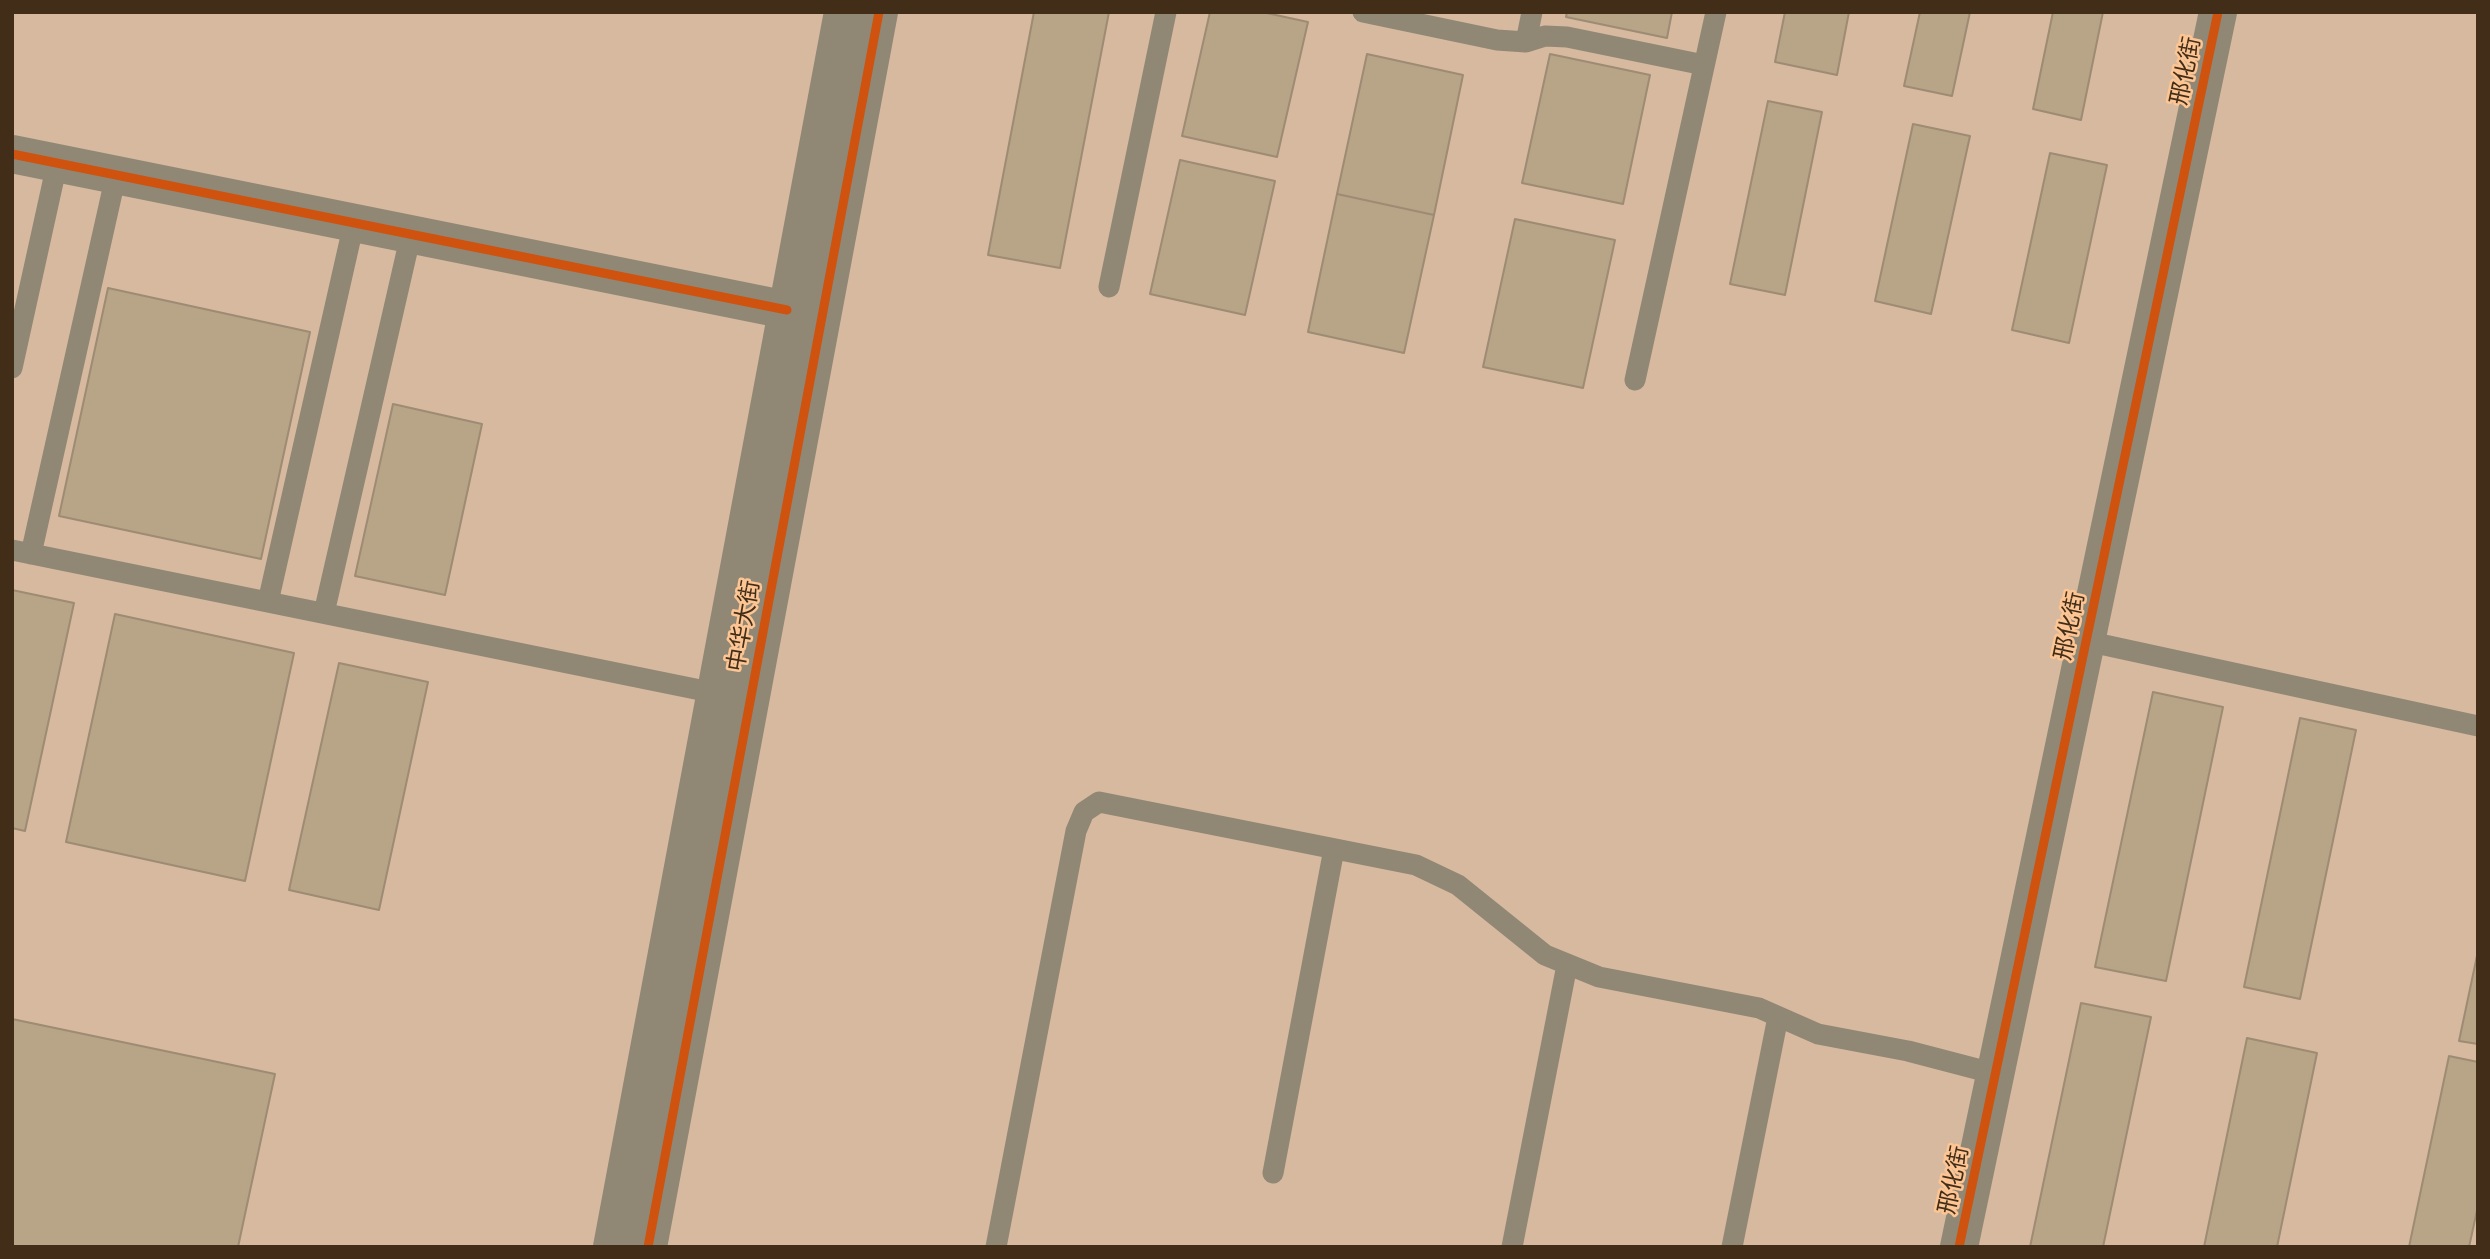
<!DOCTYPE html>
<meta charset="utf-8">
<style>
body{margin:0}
#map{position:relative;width:2490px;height:1259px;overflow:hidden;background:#d6b99e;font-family:Cabin,sans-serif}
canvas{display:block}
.frame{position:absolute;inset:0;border:14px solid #422d18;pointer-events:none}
</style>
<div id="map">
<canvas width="2490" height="1259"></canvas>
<div class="frame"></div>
</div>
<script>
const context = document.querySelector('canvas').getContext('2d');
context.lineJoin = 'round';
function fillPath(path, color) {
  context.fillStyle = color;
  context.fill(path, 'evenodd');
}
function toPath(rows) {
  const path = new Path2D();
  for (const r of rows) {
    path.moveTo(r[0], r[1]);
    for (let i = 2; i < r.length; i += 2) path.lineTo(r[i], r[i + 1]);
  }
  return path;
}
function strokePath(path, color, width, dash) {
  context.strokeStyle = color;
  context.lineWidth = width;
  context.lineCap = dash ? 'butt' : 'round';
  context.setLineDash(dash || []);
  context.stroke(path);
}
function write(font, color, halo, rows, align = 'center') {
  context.font = font + ' Cabin,"Noto Sans SC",sans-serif';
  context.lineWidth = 5;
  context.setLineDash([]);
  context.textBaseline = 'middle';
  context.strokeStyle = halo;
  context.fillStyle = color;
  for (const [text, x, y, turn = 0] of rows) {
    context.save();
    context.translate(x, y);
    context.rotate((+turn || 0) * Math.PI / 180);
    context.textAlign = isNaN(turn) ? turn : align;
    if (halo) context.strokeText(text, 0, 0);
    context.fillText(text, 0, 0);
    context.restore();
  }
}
const building = toPath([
 [1034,12,1109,12,1060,268,988,255,1034,12],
 [1210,12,1262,12,1308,22,1277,157,1182,136,1210,12],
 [1567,12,1672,12,1667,38,1566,17,1567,12],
 [1785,12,1849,12,1837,75,1775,62,1785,12],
 [1920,12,1970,12,1952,96,1904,86,1920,12],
 [2053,12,2103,12,2081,120,2033,109,2053,12],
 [1367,54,1463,75,1434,215,1337,194,1367,54],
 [1550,54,1650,75,1623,204,1522,183,1550,54],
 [1768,101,1822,112,1785,295,1730,284,1768,101],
 [1913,124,1970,136,1931,314,1875,301,1913,124],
 [2050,153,2107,165,2069,343,2012,330,2050,153],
 [1180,160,1275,181,1245,315,1150,294,1180,160],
 [1337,194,1434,215,1404,353,1308,332,1337,194],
 [1515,219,1615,240,1583,388,1483,367,1515,219],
 [108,288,310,332,261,559,59,516,108,288],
 [393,404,482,424,445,595,355,576,393,404],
 [12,590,74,603,25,831,12,828,12,590],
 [115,614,294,653,245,881,66,842,115,614],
 [339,663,428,682,379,910,289,890,339,663],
 [2153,692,2223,707,2166,981,2095,967,2153,692],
 [2300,718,2356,730,2300,999,2244,987,2300,718],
 [2478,951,2478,1044,2459,1041,2478,951],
 [2081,1003,2151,1017,2103,1247,2030,1247,2081,1003],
 [12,1019,275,1074,238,1247,12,1247,12,1019],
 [2247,1038,2317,1053,2277,1247,2204,1247,2247,1038],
 [2449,1056,2478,1062,2478,1206,2469,1247,2409,1247,2449,1056]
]);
fillPath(building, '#b8a487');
strokePath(building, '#9d8b73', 2);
strokePath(toPath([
 [1363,12,1497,40,1526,42,1545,36,1567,37,1704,65],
 [1526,42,1532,12],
 [1109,287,1166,12],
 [12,368,57,164],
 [1635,380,1716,12],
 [12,550,715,693],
 [31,554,116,175],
 [268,602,354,223],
 [324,613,411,234],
 [2086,641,2478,726],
 [1273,1173,1334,849],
 [996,1247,1076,831,1084,812,1099,802,1416,865,1458,885,1545,955,1599,977,1759,1008,1818,1034,1908,1051,1996,1074],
 [1512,1247,1567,965],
 [1732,1247,1778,1017]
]), '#908775', 21);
strokePath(toPath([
 [12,154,787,310],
 [1959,1247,2218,12]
]), '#908775', 38);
strokePath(toPath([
 [612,1247,843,12],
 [648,1247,879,12]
]), '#908775', 38);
strokePath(toPath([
 [12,154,787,310],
 [648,1247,879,12],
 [1959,1247,2218,12]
]), '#cf520e', 9);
write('23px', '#422d18', '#fcc593', [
 ["邢化街",2186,71,-78],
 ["中华大街",744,626,-80],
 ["邢化街",2070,626,-78],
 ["邢化街",1954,1180,-78]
]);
</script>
